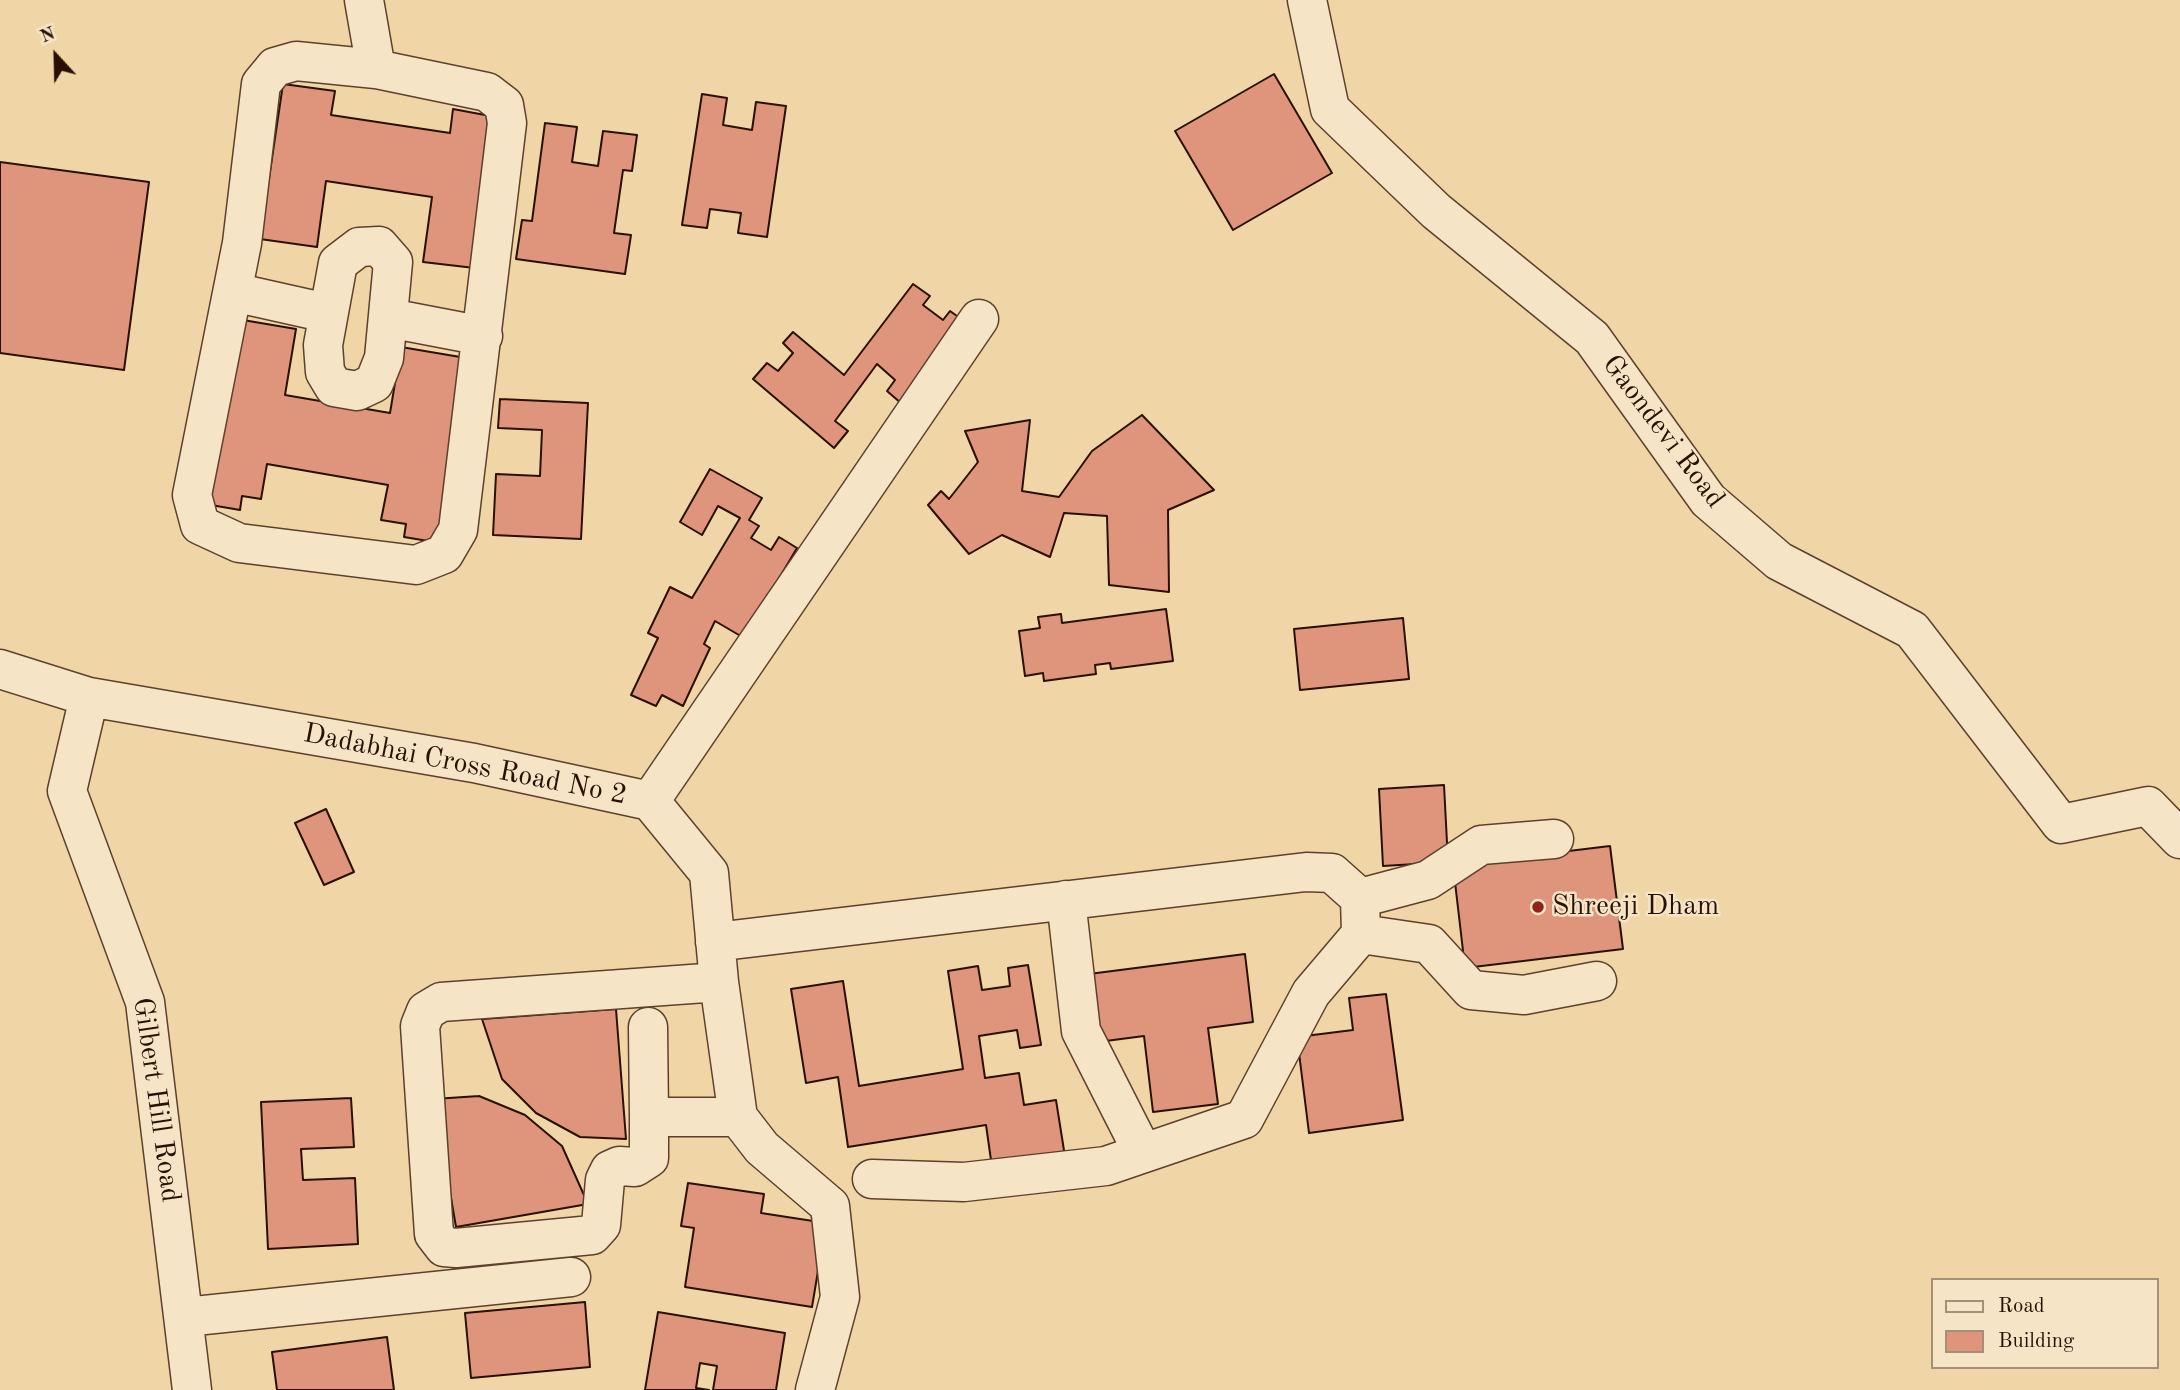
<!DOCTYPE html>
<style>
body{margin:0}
#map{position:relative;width:2180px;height:1390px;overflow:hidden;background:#f0d5a7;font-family:"Old Standard TT",serif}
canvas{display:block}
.legend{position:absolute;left:1931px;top:1278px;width:228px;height:91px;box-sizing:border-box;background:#f5e4c6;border:2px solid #a48f78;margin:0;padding:9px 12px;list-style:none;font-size:21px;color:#2a1004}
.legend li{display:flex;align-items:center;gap:14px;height:35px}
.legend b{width:35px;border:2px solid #a48f78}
.north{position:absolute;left:21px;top:21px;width:70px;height:70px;-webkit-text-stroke:5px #f5e4c6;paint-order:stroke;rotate:338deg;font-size:19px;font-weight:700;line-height:28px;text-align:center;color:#2a1004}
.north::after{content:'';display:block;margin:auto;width:24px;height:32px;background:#2a1004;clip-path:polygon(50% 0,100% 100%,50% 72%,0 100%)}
</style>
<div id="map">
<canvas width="2180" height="1390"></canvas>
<ul class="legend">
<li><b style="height:9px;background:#f5e4c6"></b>Road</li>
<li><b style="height:19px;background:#de957c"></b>Building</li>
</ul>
<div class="north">N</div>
</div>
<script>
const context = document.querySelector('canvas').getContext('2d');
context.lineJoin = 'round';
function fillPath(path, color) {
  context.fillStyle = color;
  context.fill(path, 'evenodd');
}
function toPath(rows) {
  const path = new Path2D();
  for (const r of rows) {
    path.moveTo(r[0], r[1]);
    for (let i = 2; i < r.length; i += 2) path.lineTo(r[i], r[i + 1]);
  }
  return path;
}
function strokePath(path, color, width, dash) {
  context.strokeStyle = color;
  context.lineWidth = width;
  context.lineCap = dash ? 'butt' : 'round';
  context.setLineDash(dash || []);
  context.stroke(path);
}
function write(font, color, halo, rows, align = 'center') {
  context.font = font + ' "Old Standard TT",serif';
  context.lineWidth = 5;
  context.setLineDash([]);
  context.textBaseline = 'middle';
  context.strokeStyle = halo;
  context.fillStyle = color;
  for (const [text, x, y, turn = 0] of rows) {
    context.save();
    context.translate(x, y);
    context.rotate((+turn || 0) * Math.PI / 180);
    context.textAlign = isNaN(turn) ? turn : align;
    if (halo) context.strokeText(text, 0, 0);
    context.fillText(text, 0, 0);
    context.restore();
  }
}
const building = toPath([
 [1274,74,1332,173,1233,230,1175,131,1274,74],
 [283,84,335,91,331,115,450,133,453,109,501,118,483,269,423,262,432,197,326,181,317,247,260,239,283,84],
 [702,94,727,98,723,125,752,130,756,102,786,106,767,237,738,233,741,213,710,209,707,228,682,225,702,94],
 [545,123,577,127,572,162,598,166,603,131,637,135,632,171,623,170,614,233,631,235,625,274,516,259,522,220,532,221,545,123],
 [0,162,149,182,124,370,0,353,0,162],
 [913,284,930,296,923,305,943,320,950,311,964,321,902,404,887,391,895,380,877,364,835,421,848,431,834,448,753,379,767,363,778,371,793,353,783,343,793,332,844,375,913,284],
 [237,319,296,329,285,395,390,413,401,347,472,359,440,543,404,537,406,524,381,520,388,485,267,464,261,499,242,496,240,510,205,504,237,319],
 [500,399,588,403,581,539,493,535,496,474,540,476,542,430,498,428,500,399],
 [1142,415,1214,490,1168,510,1169,592,1109,585,1107,516,1064,513,1050,557,1002,535,969,554,928,505,941,491,949,499,978,462,965,431,1030,420,1022,491,1059,497,1092,451,1142,415],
 [710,469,762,498,749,520,759,526,751,538,771,550,779,537,797,548,744,638,715,621,704,644,710,648,683,706,662,695,656,706,631,695,658,638,648,633,670,587,692,598,740,518,718,506,702,535,680,522,710,469],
 [1166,609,1173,661,1111,669,1110,663,1095,665,1096,674,1044,681,1043,673,1025,676,1019,631,1040,628,1038,617,1061,614,1062,623,1166,609],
 [1403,618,1409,679,1300,690,1294,629,1403,618],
 [1444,785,1448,862,1383,866,1379,789,1444,785],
 [326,809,354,872,324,885,295,823,326,809],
 [1610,846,1623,949,1465,968,1453,865,1610,846],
 [1245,954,1253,1022,1208,1028,1218,1104,1153,1112,1144,1036,1098,1042,1089,974,1245,954],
 [1028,965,1041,1045,1020,1048,1017,1030,979,1036,985,1078,1019,1073,1024,1105,1056,1100,1066,1163,993,1174,986,1125,848,1147,838,1077,806,1083,791,989,843,981,859,1086,963,1069,948,971,978,966,982,990,1010,986,1008,968,1028,965],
 [1386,994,1403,1120,1309,1133,1297,1037,1353,1030,1349,998,1386,994],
 [616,1009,626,1139,580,1137,536,1113,502,1079,482,1019,616,1009],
 [479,1096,525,1115,562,1146,588,1204,456,1227,434,1099,479,1096],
 [351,1098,354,1147,301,1149,303,1180,355,1178,358,1244,268,1249,261,1102,351,1098],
 [688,1183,764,1194,761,1213,826,1223,812,1307,685,1287,694,1228,681,1226,688,1183],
 [585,1302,590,1367,471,1378,465,1313,585,1302],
 [658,1312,785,1333,776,1390,713,1390,717,1366,700,1363,696,1388,709,1390,645,1390,658,1312],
 [387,1337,394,1390,277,1390,272,1352,387,1337]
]);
fillPath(building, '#de957c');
strokePath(building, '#2a1004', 2);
const minor = toPath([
 [364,0,376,69],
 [1307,0,1330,109,1436,211,1592,338,1708,500,1779,561,1912,630,2061,824,2148,806,2180,839],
 [296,61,376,69,487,92,504,105,507,123,458,530,444,554,416,565,239,543,200,525,192,495,242,243,261,84,275,67,296,61],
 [379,246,393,262,384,358,374,383,357,391,334,387,325,372,323,345,338,263,359,247,379,246],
 [233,292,327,313],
 [389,318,483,336],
 [0,669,89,697,474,763,650,801,709,873,719,982,738,1117,762,1148,830,1206,840,1297,815,1390],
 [89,697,67,791,145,1002,192,1390],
 [650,801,979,319],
 [1360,898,1428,880,1481,845,1554,839],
 [1066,900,1081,1031,1143,1153],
 [1361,934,1429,944,1471,990,1524,995,1597,981],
 [715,942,1306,872,1332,873,1360,898,1361,934,1311,993,1244,1119,1106,1166,964,1182,872,1179],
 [719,982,441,1002,426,1011,420,1026,434,1234,444,1247,456,1248,592,1235,601,1225,605,1180,610,1170,619,1166,635,1167,649,1158,649,1117,738,1117],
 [648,1027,649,1117],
 [185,1317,571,1277]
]);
strokePath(minor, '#5c412d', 41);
strokePath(minor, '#f5e4c6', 38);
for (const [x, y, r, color] of [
 [1538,907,7,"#8f2418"]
]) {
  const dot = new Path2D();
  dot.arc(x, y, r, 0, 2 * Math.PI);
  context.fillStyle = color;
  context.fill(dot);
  strokePath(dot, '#f5e4c6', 2.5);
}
write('28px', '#2a1004', '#f5e4c6', [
 ["Gaondevi Road",1663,432,53],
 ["Dadabhai Cross Road No 2",465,765,11],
 ["Gilbert Hill Road",156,1100,82]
]);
write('28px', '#2a1004', '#f5e4c6', [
 ["Shreeji Dham",1552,907]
], 'left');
</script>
